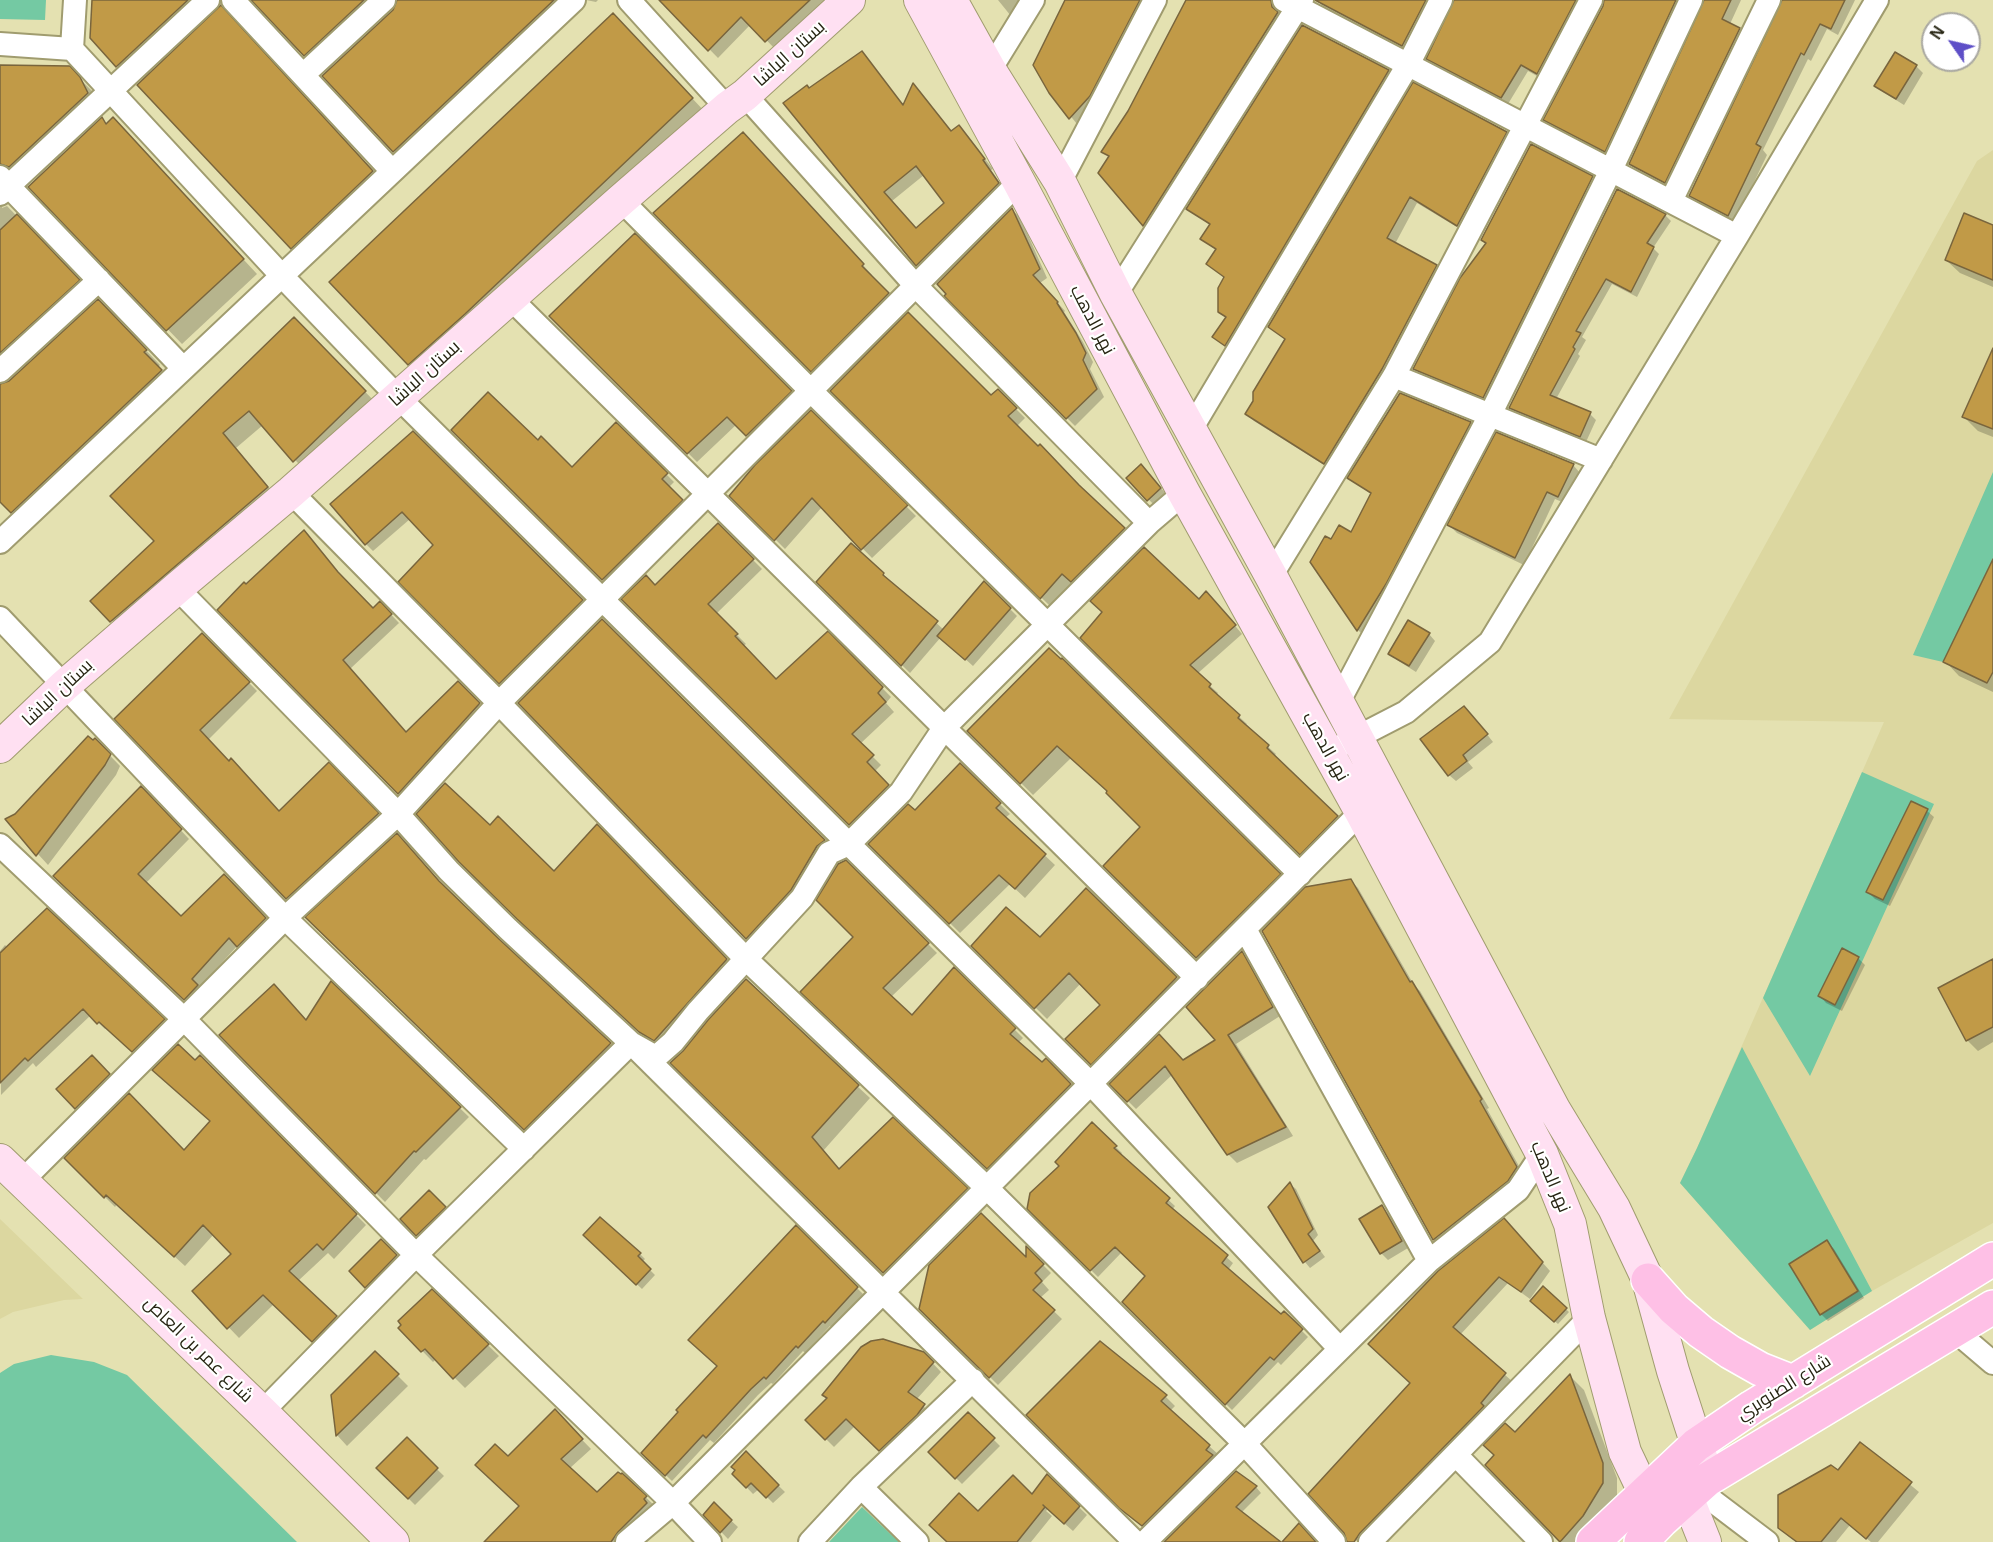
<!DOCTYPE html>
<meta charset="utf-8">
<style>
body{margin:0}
#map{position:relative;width:1993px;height:1542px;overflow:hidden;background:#e4e1b1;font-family:Helvetica,sans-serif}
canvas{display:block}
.north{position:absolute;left:1921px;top:12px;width:60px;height:60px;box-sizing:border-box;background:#fff;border:2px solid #a9a8a1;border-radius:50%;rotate:304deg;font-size:16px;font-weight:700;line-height:24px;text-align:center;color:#272513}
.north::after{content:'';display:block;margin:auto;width:21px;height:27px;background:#5e4fc7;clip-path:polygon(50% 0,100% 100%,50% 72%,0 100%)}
</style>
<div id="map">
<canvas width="1993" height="1542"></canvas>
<div class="north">N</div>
</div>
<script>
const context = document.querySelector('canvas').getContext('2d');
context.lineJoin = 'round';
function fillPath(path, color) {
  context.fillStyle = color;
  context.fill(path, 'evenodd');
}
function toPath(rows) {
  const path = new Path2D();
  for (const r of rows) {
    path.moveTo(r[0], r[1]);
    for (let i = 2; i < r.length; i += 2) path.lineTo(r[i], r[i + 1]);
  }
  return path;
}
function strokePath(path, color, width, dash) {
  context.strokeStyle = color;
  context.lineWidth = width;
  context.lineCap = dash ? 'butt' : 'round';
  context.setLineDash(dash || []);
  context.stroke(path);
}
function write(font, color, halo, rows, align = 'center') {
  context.font = font + ' Helvetica,Cairo,sans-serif';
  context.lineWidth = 4.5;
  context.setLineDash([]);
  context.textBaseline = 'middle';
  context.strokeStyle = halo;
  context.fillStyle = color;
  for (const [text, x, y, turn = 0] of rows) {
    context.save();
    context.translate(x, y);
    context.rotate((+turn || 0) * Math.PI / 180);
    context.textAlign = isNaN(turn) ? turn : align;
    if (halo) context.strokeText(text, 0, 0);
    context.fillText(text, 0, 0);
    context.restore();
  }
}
fillPath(toPath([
 [1993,150,1993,1223,1872,1291,1810,1330,1680,1183,1697,1148,1884,722,1669,719,1977,161],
 [0,1219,83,1299,64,1300,13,1312,0,1319]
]), '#dcd7a0');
fillPath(toPath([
 [0,0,46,0,45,20,0,19],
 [1993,472,1993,559,1943,662,1913,655],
 [1862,772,1934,804,1810,1076,1763,998],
 [1742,1047,1872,1291,1810,1330,1680,1183,1697,1148],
 [51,1355,94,1362,127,1375,297,1542,0,1542,0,1373,14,1364],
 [862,1507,899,1542,829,1542]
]), '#74c9a3');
fillPath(toPath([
 [93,0,598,0,596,2,586,0,579,4,408,165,324,76,395,10,398,1,389,4,319,69,252,1,220,1,214,4,131,81,92,38],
 [661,0,839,0,775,49,751,24,718,58],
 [998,0,1029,0,1015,21],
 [1067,0,1150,0,1096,103,1077,124,1051,92],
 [1188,0,1279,0,1277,8,1279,15,1284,20,1150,232,1100,173,1110,158,1103,152,1129,112],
 [1317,0,1436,0,1409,52,1324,8],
 [1456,0,1586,0,1544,80,1528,71,1508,104,1435,65,1428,59],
 [1606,0,1686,0,1612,158,1552,126,1545,120,1604,7],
 [1706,0,1741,0,1730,24,1740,29,1746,36,1672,189,1637,171,1630,164],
 [1784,0,1855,0,1838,35,1827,29,1811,61,1808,59,1763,150,1767,155,1735,222,1697,202,1690,195],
 [235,21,387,186,306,262,292,248],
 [628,30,706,113,423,378,409,364],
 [862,53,904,106,922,94,952,132,959,127,993,169,991,170,1007,193,926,274,785,103,809,90],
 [924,175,946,204,916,230,892,201],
 [0,66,69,68,94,93,3,201,2,208,7,206,93,295,5,375,1,385,4,385,112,315,160,365,158,367,175,385,26,526,0,499],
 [1916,66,1923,73,1904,105,1883,92,1876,85],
 [1388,71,1394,77,1231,350,1214,337,1227,319,1219,312,1226,278,1208,264,1217,251,1202,239,1211,226,1188,208],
 [1414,84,1506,133,1513,140,1465,232,1417,203,1395,244,1436,267,1443,274,1332,470,1254,421,1247,414,1286,340,1270,327],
 [102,120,107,125,127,134,257,274,182,344,30,187],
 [753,143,872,275,871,277,898,304,822,380,655,213],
 [1592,177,1597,183,1489,402,1420,374,1415,369,1487,244,1482,240],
 [1618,191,1665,215,1671,221,1653,248,1659,254,1637,297,1612,284,1582,337,1586,340,1578,354,1580,356,1556,399,1590,414,1596,420,1586,442,1516,413,1510,408],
 [1012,210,1020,217,1047,278,1040,283,1065,311,1064,312,1083,342,1093,362,1090,369,1104,397,1075,426,946,296],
 [1993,227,1993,287,1960,273,1946,260],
 [635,236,799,401,756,444,737,424,697,462,552,316],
 [294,319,379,406,309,475,263,425,236,448,281,502,126,635,93,601,156,541,113,496],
 [1993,348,1993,437,1978,431,1964,417],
 [832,391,991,397,1007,400,1025,418,1017,426,1133,539,1081,591,1072,582,1051,607],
 [811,412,916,516,872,558,822,507,785,549,731,495],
 [1470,423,1478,430,1365,637,1358,630,1312,562,1332,541,1352,535,1371,494,1349,478],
 [616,424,674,482,668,488,689,508,611,587,453,430,538,442,572,469],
 [413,433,589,608,507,690,400,582,435,545,410,519,373,551,366,544],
 [1573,465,1581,474,1567,504,1555,499,1524,565,1457,533,1449,525],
 [1148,473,1167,495,1155,506,1128,478],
 [718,525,762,569,716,614,746,644,743,646,777,681,828,633,891,697,886,703,894,712,860,744,881,765,874,772,897,794,859,833,624,599,656,587],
 [1993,562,1993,692,1959,676,1945,661],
 [883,574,944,630,984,583,1017,616,973,666,941,637,910,673,818,582],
 [346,582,373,610,380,603,399,623,350,669,407,733,458,683,488,713,407,801,219,610],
 [1199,601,1214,601,1242,634,1197,674,1218,693,1216,695,1247,724,1245,726,1276,754,1274,756,1345,824,1308,861,1082,637],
 [602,621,832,848,754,946,520,703],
 [1429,634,1435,641,1416,672,1397,660,1390,653],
 [202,635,257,691,208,740,280,813,329,764,386,823,295,907,116,719],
 [1062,660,1292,887,1210,970,1105,866,1142,827,1109,792,1071,758,1033,795,969,731],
 [1471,714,1493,742,1468,762,1473,768,1456,781,1449,775],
 [95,740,120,766,116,775,48,865,7,820,16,815],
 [960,765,1010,814,1005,818,1055,865,1025,898,1010,884,960,933,870,844,915,812],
 [141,788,189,839,146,883,181,918,224,876,273,927,247,954,238,945,199,988,193,1007,55,876],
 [1927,811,1934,817,1890,906,1875,899,1868,892],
 [597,826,738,972,666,1051,652,1043,531,931,490,827,554,873],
 [846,862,937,953,891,997,912,1017,954,969,1023,1038,1018,1043,1043,1064,1046,1060,1079,1093,996,1177,802,992,855,937],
 [1350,880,1358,888,1414,985,1420,991,1489,1108,1487,1109,1524,1175,1442,1247,1434,1240,1263,931],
 [447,890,620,1054,534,1138,308,918],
 [1086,890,1188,990,1103,1075,1067,1039,1102,1005,1081,983,1047,1019,974,946,1040,939],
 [47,910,170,1027,140,1057,107,1027,105,1029,91,1015,36,1067,33,1063,1,1095,0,951,5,945,8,948],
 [1242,953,1250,961,1280,1016,1236,1044,1293,1136,1237,1163,1228,1154,1173,1074,1136,1109,1111,1084,1159,1037,1183,1062,1218,1040],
 [1858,958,1865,965,1842,1011,1826,1003,1820,996],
 [1993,960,1993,1042,1978,1051,1968,1041,1940,989],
 [331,983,469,1117,426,1160,424,1159,385,1202,221,1035,307,1022],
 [92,1057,116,1082,83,1115,58,1089],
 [200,1057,366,1225,334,1259,328,1253,298,1281,346,1327,323,1351,274,1304,239,1338,194,1291,233,1254,214,1234,185,1266,117,1204,115,1207,66,1158,185,1152,211,1122,195,1062],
 [672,1063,857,1086,870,1098,823,1151,840,1171,966,1189,979,1202,896,1285],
 [1092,1124,1122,1153,1120,1156,1175,1206,1172,1210,1233,1263,1228,1270,1281,1316,1284,1313,1308,1337,1281,1365,1278,1362,1232,1410,1124,1302,1147,1276,1122,1252,1098,1277,1029,1208],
 [1290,1184,1296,1189,1318,1235,1313,1241,1325,1257,1310,1268,1305,1262,1270,1207],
 [429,1192,452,1214,424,1242,402,1219],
 [1382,1207,1389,1214,1408,1248,1388,1260,1381,1253],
 [796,1228,863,1294,832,1328,830,1326,805,1353,803,1351,773,1384,771,1383,758,1395,714,1443,710,1440,672,1481,643,1453,719,1366],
 [1512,1228,1550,1271,1530,1299,1508,1283,1460,1335,1513,1382,1367,1542,1358,1542,1346,1532,1412,1383],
 [585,1235,640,1254,645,1259,642,1262,655,1275,642,1289],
 [381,1241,403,1263,372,1294,366,1287],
 [1827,1242,1834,1249,1864,1298,1828,1321,1821,1314],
 [1028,1250,1051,1273,1042,1282,1049,1290,1040,1298,1062,1319,998,1385,920,1308,1027,1260],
 [1543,1288,1569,1312,1558,1324,1535,1304],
 [432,1291,499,1356,465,1388,436,1359,433,1362,400,1328],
 [1100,1343,1166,1397,1175,1406,1170,1411,1219,1455,1153,1534,1131,1517],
 [375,1353,408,1386,347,1446,337,1435,332,1395],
 [924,1354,941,1372,916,1400,932,1414,888,1458,855,1426,834,1447,807,1420],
 [1570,1376,1584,1390,1617,1478,1617,1498,1586,1542,1562,1542,1487,1465],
 [555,1412,591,1449,570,1468,597,1494,622,1475,655,1506,626,1542,487,1542,521,1506,508,1458],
 [968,1414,1000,1446,962,1484,930,1452],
 [407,1440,444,1476,415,1505,378,1468],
 [1861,1444,1919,1492,1878,1542,1871,1542,1850,1525,1836,1542,1796,1542,1788,1536,1779,1528,1838,1472],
 [746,1454,785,1492,773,1503,759,1489,753,1494,734,1474],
 [1048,1477,1087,1515,1073,1531,1048,1509,1046,1511,1052,1516,1031,1542,949,1542,1032,1496],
 [1256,1487,1261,1493,1241,1513,1278,1542,1166,1542],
 [714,1505,738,1527,728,1539,705,1515]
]), '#0003');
const building = toPath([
 [92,0,188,0,116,67,90,38,92,0],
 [251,0,364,0,304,56,251,0],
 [397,0,554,0,393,152,322,76,393,10,397,0],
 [659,0,810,0,765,42,741,17,708,51,659,0],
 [1065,0,1140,0,1090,96,1069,119,1049,93,1033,65,1065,0],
 [1186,0,1271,0,1272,7,1278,12,1143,226,1098,173,1109,156,1101,152,1128,111,1186,0],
 [1315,0,1426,0,1402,46,1315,0],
 [1454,0,1576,0,1537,74,1521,65,1501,98,1426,59,1454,0],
 [1604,0,1676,0,1605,152,1543,120,1603,6,1604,0],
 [1704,0,1731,0,1722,19,1740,28,1665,183,1629,164,1704,0],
 [1782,0,1845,0,1831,29,1820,24,1804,55,1801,53,1756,144,1761,147,1728,216,1689,196,1782,0],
 [221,5,373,171,291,249,137,85,221,5],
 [613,13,693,98,465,314,408,365,329,282,613,13],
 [1302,25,1389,70,1225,346,1212,337,1226,317,1218,312,1218,288,1224,277,1206,264,1216,249,1200,239,1210,224,1186,209,1302,25],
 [862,51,903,105,913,83,951,131,959,125,985,159,983,160,999,183,916,266,783,103,807,85,809,88,862,51],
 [916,166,944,203,916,228,884,192,916,166],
 [1895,52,1917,65,1896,99,1874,86,1895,52],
 [0,65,70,66,80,77,88,93,9,167,0,164,0,65],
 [1413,82,1507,132,1457,226,1410,197,1387,238,1437,265,1382,369,1324,464,1245,414,1253,401,1253,392,1285,339,1268,327,1413,82],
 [102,117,106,124,113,117,244,259,166,331,28,187,102,117],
 [743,132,864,264,862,266,889,293,811,372,653,213,743,132],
 [1531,144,1593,176,1483,398,1413,369,1460,278,1486,243,1481,240,1531,144],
 [1617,189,1666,214,1647,243,1654,247,1631,292,1606,279,1576,331,1581,333,1573,347,1575,349,1550,395,1591,412,1580,437,1509,408,1617,189],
 [1012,208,1040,269,1033,275,1058,302,1057,303,1076,333,1086,353,1083,360,1097,389,1066,419,944,296,946,294,937,284,1012,208],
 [1964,213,1993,225,1993,280,1945,260,1964,213],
 [17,214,80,280,0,353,0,230,17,214],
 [635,233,792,391,746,436,727,417,687,454,549,316,635,233],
 [98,299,147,350,144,352,162,370,11,513,0,502,0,384,9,381,98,299],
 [908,312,991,395,998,389,1017,408,1008,416,1038,446,1040,444,1079,485,1125,528,1071,582,1062,574,1040,599,830,391,908,312],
 [294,317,366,391,293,462,249,411,223,433,268,487,110,622,90,601,154,541,110,496,294,317],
 [1993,348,1993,429,1962,417,1993,348],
 [488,392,538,440,541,436,572,467,616,422,668,473,662,479,683,500,602,580,451,430,488,392],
 [1400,393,1471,422,1386,584,1357,631,1310,562,1325,536,1331,539,1339,525,1351,532,1371,493,1347,478,1400,393],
 [811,410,908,505,861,550,812,498,774,541,729,496,755,465,811,410],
 [413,431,583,600,499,684,398,582,433,545,402,512,365,545,330,504,413,431],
 [1496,432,1574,464,1558,497,1547,492,1515,558,1447,525,1496,432],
 [1141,464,1161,488,1147,501,1126,478,1141,464],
 [718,523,754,559,708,604,738,634,735,636,776,679,828,631,883,687,878,693,886,702,852,734,874,755,867,762,889,785,849,825,621,599,646,575,655,585,718,523],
 [304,530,338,572,373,608,380,601,392,614,343,660,406,732,458,681,480,703,398,794,217,610,244,582,246,584,304,530],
 [851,543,884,573,883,575,938,621,901,666,816,582,851,543],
 [1144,547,1199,599,1206,591,1236,625,1190,665,1211,684,1209,687,1240,715,1238,718,1269,745,1267,748,1338,816,1300,855,1080,638,1102,612,1090,601,1144,547],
 [1993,559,1993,672,1987,683,1943,662,1993,559],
 [984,581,1011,608,965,660,937,636,984,581],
 [602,619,825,840,817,846,791,890,746,939,518,703,602,619],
 [1408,620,1430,633,1409,666,1388,654,1408,620],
 [202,633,250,682,200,730,229,761,231,758,279,811,329,762,379,813,286,899,114,719,202,633],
 [1049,648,1061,659,1062,658,1281,874,1196,958,1103,866,1140,827,1106,793,1107,791,1057,746,1020,784,967,731,1049,648],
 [1464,706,1488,734,1463,755,1467,761,1448,776,1420,739,1464,706],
 [88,736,93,740,95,738,111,754,105,765,36,856,5,819,15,814,88,736],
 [960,763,1001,803,996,808,1046,854,1015,889,999,875,949,924,868,844,908,804,915,810,960,763],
 [445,783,490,825,498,816,554,871,597,824,727,959,654,1041,639,1032,517,919,459,862,416,814,445,783],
 [141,786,182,829,138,874,181,916,224,874,266,918,237,947,229,938,192,979,198,985,184,1000,53,876,141,786],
 [1911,801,1928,809,1883,900,1866,892,1911,801],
 [397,833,439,881,499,939,611,1043,524,1130,305,917,397,833],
 [846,860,929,943,883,988,912,1015,954,967,1016,1028,1010,1034,1042,1062,1046,1058,1071,1084,987,1169,800,992,853,937,816,900,838,864,846,860],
 [1351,879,1410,982,1412,981,1482,1099,1480,1101,1517,1167,1508,1181,1433,1240,1262,931,1305,887,1351,879],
 [1086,888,1177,977,1091,1065,1065,1039,1100,1005,1069,973,1034,1009,971,946,1006,907,1040,937,1086,888],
 [47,908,165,1019,132,1052,99,1022,97,1024,83,1009,28,1061,25,1058,0,1083,0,953,47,908],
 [1842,948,1859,957,1835,1005,1818,996,1842,948],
 [1242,951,1273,1007,1228,1035,1286,1127,1227,1155,1165,1066,1127,1102,1109,1084,1159,1034,1183,1060,1215,1040,1186,1007,1242,951],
 [1993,959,1993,1027,1966,1041,1938,988,1993,959],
 [746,979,859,1085,812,1137,839,1169,893,1117,968,1188,883,1273,670,1063,683,1051,708,1020,746,979],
 [331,981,461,1107,416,1152,414,1151,375,1194,219,1035,274,984,306,1020,331,981],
 [178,1044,195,1060,200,1055,357,1214,323,1250,317,1244,289,1271,337,1316,312,1342,263,1295,227,1329,192,1291,231,1254,203,1225,174,1257,106,1195,104,1198,64,1158,129,1093,184,1150,210,1121,152,1070,178,1044],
 [92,1055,110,1074,75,1109,56,1089,92,1055],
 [1092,1122,1117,1146,1114,1148,1170,1198,1166,1203,1228,1255,1222,1263,1281,1314,1284,1311,1303,1329,1274,1360,1270,1357,1225,1405,1122,1302,1145,1276,1115,1247,1090,1271,1027,1209,1030,1193,1059,1166,1055,1162,1092,1122],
 [1290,1182,1313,1229,1308,1234,1320,1251,1303,1263,1268,1207,1290,1182],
 [429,1190,446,1207,416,1236,400,1219,429,1190],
 [1382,1205,1402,1241,1380,1254,1359,1219,1382,1205],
 [981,1213,1026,1257,1026,1246,1044,1264,1035,1273,1042,1281,1033,1290,1055,1310,989,1378,919,1309,929,1265,981,1213],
 [600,1217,641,1253,638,1256,651,1269,636,1285,583,1235,600,1217],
 [1504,1218,1543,1262,1521,1292,1499,1277,1453,1327,1506,1373,1481,1403,1484,1406,1360,1533,1354,1542,1347,1542,1344,1533,1308,1494,1410,1383,1368,1344,1438,1271,1504,1218],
 [796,1225,858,1287,825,1323,823,1321,798,1348,796,1346,766,1379,764,1377,751,1389,706,1438,703,1435,665,1476,641,1453,678,1412,676,1410,717,1366,688,1340,796,1225],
 [381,1239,397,1255,365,1288,349,1271,381,1239],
 [1827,1240,1858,1291,1820,1315,1789,1264,1827,1240],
 [1543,1286,1567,1308,1554,1322,1530,1301,1543,1286],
 [432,1289,489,1344,453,1379,425,1349,421,1352,398,1328,401,1325,398,1321,432,1289],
 [883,1339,924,1352,934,1362,908,1392,925,1404,917,1415,879,1451,846,1419,825,1440,805,1420,827,1398,822,1395,861,1347,871,1341,883,1339],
 [1100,1341,1167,1395,1161,1401,1210,1445,1206,1450,1213,1455,1142,1526,1119,1508,1026,1415,1100,1341],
 [375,1351,399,1374,336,1436,331,1395,375,1351],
 [1570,1374,1603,1463,1603,1483,1583,1516,1560,1542,1485,1465,1494,1455,1483,1445,1505,1423,1515,1432,1570,1374],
 [555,1409,583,1439,561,1459,597,1492,618,1472,621,1474,622,1473,647,1496,644,1499,647,1503,618,1532,611,1542,484,1542,519,1506,475,1465,495,1444,508,1456,555,1409],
 [968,1412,995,1438,955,1479,928,1452,968,1412],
 [407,1437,438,1468,408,1499,376,1468,407,1437],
 [1860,1442,1912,1482,1866,1539,1841,1518,1821,1542,1797,1542,1778,1528,1778,1495,1831,1465,1838,1470,1860,1442],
 [746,1451,779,1485,766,1498,751,1483,746,1488,732,1474,735,1470,731,1467,746,1451],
 [1236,1471,1257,1486,1236,1507,1281,1542,1164,1542,1236,1471],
 [1047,1474,1080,1506,1064,1524,1043,1505,1045,1507,1017,1542,947,1542,929,1525,959,1493,978,1511,1013,1475,1032,1494,1047,1474],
 [714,1502,732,1520,720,1533,703,1515,714,1502],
 [1299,1523,1316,1542,1282,1542,1299,1523]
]);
fillPath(building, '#c19a47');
strokePath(building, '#79653d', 1.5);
const street = toPath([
 [233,0,392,171],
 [629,0,727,108],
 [1284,0,1737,236],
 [0,44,72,49,75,0],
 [72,49,281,275,399,398,1091,1084,1340,1349],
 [990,70,1033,0],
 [303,75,384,0],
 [745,95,915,285,1149,523],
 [0,177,183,368],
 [1060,182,1155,0],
 [0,194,208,0],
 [621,200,810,390,1300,874],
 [1671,201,1769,0],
 [1116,294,1302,0],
 [510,298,1197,978],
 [0,371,99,280],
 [1394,376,1601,460],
 [1190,431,1409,63,1441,0],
 [291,492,499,703,746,959,987,1188,1244,1443,1334,1542],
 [0,542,574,0],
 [1271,576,1394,376,1591,0],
 [177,588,398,814,449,871,508,929,631,1043,1135,1542],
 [0,618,285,918,524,1149],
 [1338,703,1490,415,1611,170,1691,0],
 [1344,744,1406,712,1490,642,1737,236,1877,0],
 [0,845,184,1019,416,1255,673,1503,710,1542],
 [1245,929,1429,1261],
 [22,1181,285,918,398,814,499,703,1019,182],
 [1953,1329,1993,1363],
 [262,1412,416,1255,631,1043,656,1057,673,1042,698,1011,802,898,829,853,849,844,901,792,944,728,1149,523,1184,493],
 [1456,1455,1541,1542],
 [861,1487,917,1542],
 [1697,1489,1767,1542],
 [627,1542,673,1503,1361,812],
 [810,1542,861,1487,973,1380],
 [1145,1542,1429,1261,1518,1190,1542,1154],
 [1370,1542,1589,1318]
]);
const secondary = toPath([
 [920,0,1019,182,1184,493,1361,812,1542,1154,1570,1224,1589,1318,1625,1452,1644,1492,1657,1514],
 [951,0,990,70,1060,182,1116,294,1271,576,1554,1109,1614,1208,1648,1280,1673,1371,1708,1479],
 [0,747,64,686,177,588,291,492,621,200,727,108,745,95,849,0],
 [0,1160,262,1412,393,1542],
 [1687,1497,1705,1542]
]);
const primary = toPath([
 [1648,1280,1674,1309,1701,1332,1730,1352,1760,1369,1793,1382],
 [1593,1542,1696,1445,1752,1407,1993,1259],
 [1641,1542,1661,1521,1708,1479,1993,1307]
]);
strokePath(street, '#a09c6f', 26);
strokePath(secondary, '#a09c6f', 34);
strokePath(primary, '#fff', 36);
strokePath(street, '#fff', 22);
strokePath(secondary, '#ffe0f2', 32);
strokePath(primary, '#fec0e6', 33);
write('18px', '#272513', '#fff', [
 ["بستان الباشا",790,54,-42],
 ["نهر الدهب",1092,320,62],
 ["بستان الباشا",425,374,-42],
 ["بستان الباشا",58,693,-43],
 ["نهر الدهب",1325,747,61],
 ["نهر الدهب",1550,1177,67],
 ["شارع عمر بن العاص",198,1350,44],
 ["شارع الصنوبري",1784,1388,-32]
]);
</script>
